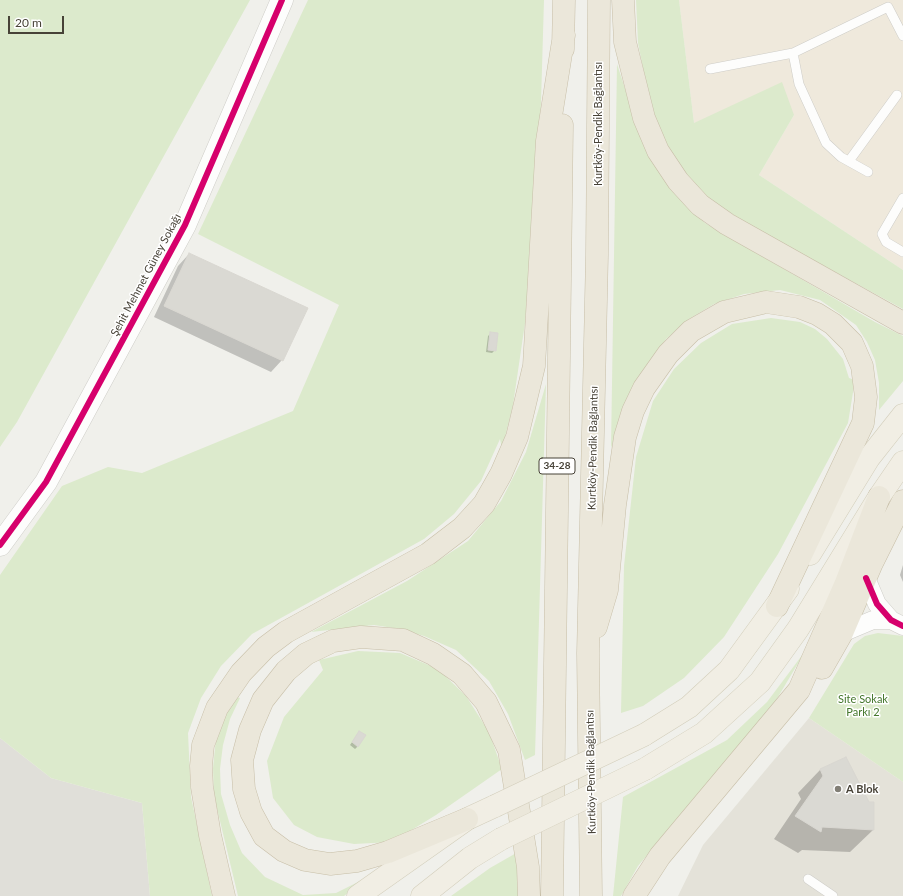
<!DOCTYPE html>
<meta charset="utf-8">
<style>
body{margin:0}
#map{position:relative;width:903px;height:896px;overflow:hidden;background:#f0f0eb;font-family:Lato,sans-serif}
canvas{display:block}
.scale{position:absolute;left:8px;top:16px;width:56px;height:18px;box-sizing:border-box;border:2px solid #474237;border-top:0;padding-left:5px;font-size:12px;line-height:14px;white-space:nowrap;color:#474237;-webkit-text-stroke:3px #fff;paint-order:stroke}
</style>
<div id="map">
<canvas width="903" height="896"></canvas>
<div class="scale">20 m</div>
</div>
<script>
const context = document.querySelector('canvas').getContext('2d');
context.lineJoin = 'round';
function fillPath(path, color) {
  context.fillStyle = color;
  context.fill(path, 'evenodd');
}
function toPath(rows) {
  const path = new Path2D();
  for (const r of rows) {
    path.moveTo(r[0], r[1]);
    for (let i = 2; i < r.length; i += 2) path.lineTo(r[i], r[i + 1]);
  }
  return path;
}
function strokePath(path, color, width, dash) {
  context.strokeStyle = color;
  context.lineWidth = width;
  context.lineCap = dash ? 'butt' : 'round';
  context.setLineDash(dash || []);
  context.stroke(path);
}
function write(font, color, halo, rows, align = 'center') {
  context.font = font + ' Lato,sans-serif';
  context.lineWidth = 3;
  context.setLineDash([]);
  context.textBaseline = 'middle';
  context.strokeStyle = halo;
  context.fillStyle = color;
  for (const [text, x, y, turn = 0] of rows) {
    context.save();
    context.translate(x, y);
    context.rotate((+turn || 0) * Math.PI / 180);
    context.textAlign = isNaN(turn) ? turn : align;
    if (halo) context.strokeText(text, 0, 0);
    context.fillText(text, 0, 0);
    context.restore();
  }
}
fillPath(toPath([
 [809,718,903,782,903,896,678,896,703,845]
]), '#e4e2d9');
fillPath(toPath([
 [679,0,903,0,903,270,759,175,794,115,694,123]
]), '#efe9dc');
fillPath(toPath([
 [0,738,51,778,142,803,150,896,0,896]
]), '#e0dfd9');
fillPath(toPath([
 [0,0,250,0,17,422,0,447],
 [308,0,544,0,540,136,533,232,525,323,513,405,502,449,500,439,481,481,454,514,424,539,252,634,221,666,201,698,188,733,191,797,212,896,150,896,142,803,51,778,0,738,0,575,62,486,108,467,142,473,293,411,339,305,198,234],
 [636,0,679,0,694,123,782,82,794,115,759,175,903,270,903,309,734,217,707,199,687,175,666,143,651,108,638,43],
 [617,64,635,119,687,205,705,223,875,322,903,336,903,381,879,410,879,383,875,360,867,342,856,325,820,300,780,290,744,294,714,304,689,319,666,339,632,389,611,448],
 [771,318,800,322,815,329,827,339,843,359,849,378,855,380,848,423,778,554,724,637,684,678,643,706,621,713,624,566,636,457,653,401,674,369,701,343,732,324],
 [546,384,535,755,525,760,508,714,489,681,456,650,424,636,400,629,374,625,311,632,407,581,468,541,501,501,526,452],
 [878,633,903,636,903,782,809,718,854,644,865,636],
 [806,650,775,702,638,866,621,896,613,896,623,797,727,740,767,702],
 [358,651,400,653,438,669,466,696,489,732,502,769,436,815,392,842,354,844,317,837,294,825,273,798,267,761,284,717,323,670,319,660],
 [237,697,240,698,230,719,223,745,220,769,221,794,230,825,242,853,265,877,303,895,336,893,368,877,344,896,238,896,214,796,213,768,216,738,225,716],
 [518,852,519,896,451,896,490,868]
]), '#dceacc');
fillPath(toPath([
 [189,254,282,360,271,372,154,317,178,266],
 [491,333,495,350,492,353,486,352,488,336],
 [903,565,903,582,900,575],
 [357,735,358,746,355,749,350,745],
 [846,758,873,830,850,852,802,850,798,853,774,839,801,799,798,793,820,770]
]), '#0003');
const building = toPath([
 [189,253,308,308,283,361,164,306,189,253],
 [490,332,498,333,496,351,488,350,490,332],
 [359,731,366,735,358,747,352,742,359,731],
 [846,757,869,802,874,802,874,830,822,827,821,832,795,816,823,776,820,769,846,757]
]);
fillPath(building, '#dad9d3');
strokePath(building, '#d9d7d1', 1);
const service = toPath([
 [793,53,799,84,826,143,841,157,868,172],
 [710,69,793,53,888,7,903,36],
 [849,161,897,95],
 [903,198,882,234,886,242,903,252],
 [808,879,833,896]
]);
const minor = toPath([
 [866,578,877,604,891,620,903,626],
 [842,633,873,620,891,620]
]);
const tertiary = toPath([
 [0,545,46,482,185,225,282,0]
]);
const primary = toPath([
 [810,554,869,458,903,415],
 [644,735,689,707,729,670,788,589],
 [645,769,704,733,760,682,798,629,879,497,903,462],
 [358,896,467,819,495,806],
 [422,896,470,858,501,839]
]);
const motorway = toPath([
 [623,0,625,42,644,118,658,151,678,181,700,205,727,224,903,323],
 [563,49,564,0],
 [596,627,607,590,615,505,625,437,633,411,644,388,668,354,691,331,724,312,766,302,799,307,817,314,833,324,852,343,862,366,866,397,863,423,777,606],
 [822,668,842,633,872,563,903,501],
 [467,819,388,852,357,861,330,864,305,860,284,851,264,836,251,812,244,789,242,760,250,730,263,700,286,671,306,654,333,641,361,637,403,640,433,654,462,674,486,702,509,750,528,867,529,896],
 [224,896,210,835,202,787,201,766,203,745,217,708,241,673,266,647,286,632,428,554,462,528,484,504,501,474,517,437,534,366,547,141,564,35],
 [552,896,562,125],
 [591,896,588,653,597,255,599,0],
 [634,896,660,856,799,690,846,583,879,497]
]);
strokePath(service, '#cecdc8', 10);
strokePath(minor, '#cecdc8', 19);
strokePath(tertiary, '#cecdc8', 23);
strokePath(primary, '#d2cdba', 23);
strokePath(motorway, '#c7bea7', 23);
strokePath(service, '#fdfdfc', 9);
strokePath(minor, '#fdfdfc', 18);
strokePath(tertiary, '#fdfdfc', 22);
strokePath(primary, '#f1eee4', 22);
strokePath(motorway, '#ebe7da', 22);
const primaryBridge = toPath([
 [495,806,644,735],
 [501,839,645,769]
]);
strokePath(primaryBridge, '#d2cdba', 23, []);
strokePath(primaryBridge, '#f1eee4', 22);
strokePath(toPath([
 [0,545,46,482,185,225,282,0],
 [866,578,877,604,891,620,903,626]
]), '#d6006c', 6);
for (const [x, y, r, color] of [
 [838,789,4,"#827f76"]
]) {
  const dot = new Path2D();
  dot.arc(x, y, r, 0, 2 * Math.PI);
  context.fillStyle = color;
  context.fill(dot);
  strokePath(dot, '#fff', 1.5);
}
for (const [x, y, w] of [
 [557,466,36]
]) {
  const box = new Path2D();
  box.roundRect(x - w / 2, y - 8, w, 16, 3);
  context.fillStyle = '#fff';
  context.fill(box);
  strokePath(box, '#474237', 1);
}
write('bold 10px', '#474237', null, [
 ["34-28",557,466]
]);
write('11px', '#474237', '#fff', [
 ["Kurtköy-Pendik Bağlantısı",598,124,-90],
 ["Şehit Mehmet Güney Sokağı",146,275,-62],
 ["Kurtköy-Pendik Bağlantısı",593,448,-89],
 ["Kurtköy-Pendik Bağlantısı",591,772,-91]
]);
write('11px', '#44772c', '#fff', [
 ["Site Sokak",863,699],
 ["Parkı 2",863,712]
]);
write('bold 11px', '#474237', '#fff', [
 ["A Blok",846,789]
], 'left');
</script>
